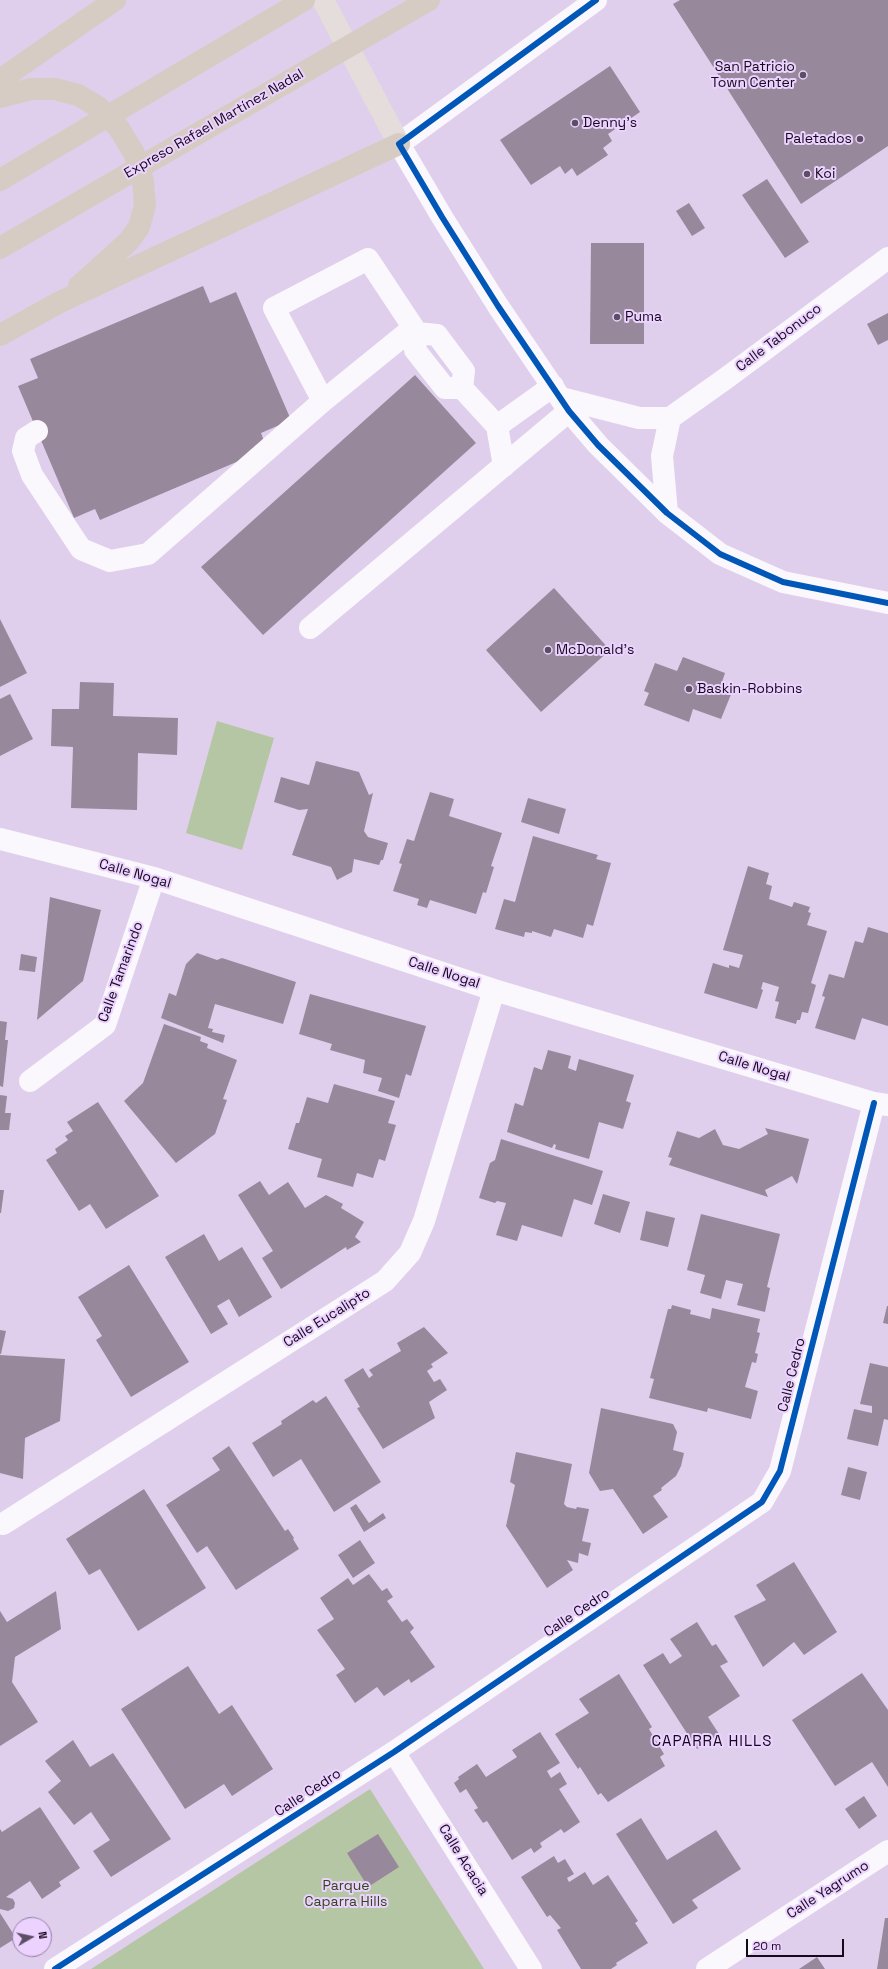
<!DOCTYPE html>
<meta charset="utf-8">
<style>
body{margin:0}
#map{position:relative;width:888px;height:1969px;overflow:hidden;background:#e0cfec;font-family:"Space Grotesk",sans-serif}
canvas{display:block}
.north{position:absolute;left:12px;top:1917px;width:40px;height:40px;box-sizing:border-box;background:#ecd2ff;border:1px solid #9682a4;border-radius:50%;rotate:81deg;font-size:11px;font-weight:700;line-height:16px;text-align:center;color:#15091c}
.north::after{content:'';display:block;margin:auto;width:14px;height:18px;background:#5c4e65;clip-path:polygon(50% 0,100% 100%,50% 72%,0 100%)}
.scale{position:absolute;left:746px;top:1939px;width:98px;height:18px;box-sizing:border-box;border:2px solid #15091c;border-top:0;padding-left:5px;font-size:12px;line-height:14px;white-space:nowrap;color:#15091c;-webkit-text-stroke:3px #ecd2ff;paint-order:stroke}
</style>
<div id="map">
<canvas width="888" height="1969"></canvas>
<div class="north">N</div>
<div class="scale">20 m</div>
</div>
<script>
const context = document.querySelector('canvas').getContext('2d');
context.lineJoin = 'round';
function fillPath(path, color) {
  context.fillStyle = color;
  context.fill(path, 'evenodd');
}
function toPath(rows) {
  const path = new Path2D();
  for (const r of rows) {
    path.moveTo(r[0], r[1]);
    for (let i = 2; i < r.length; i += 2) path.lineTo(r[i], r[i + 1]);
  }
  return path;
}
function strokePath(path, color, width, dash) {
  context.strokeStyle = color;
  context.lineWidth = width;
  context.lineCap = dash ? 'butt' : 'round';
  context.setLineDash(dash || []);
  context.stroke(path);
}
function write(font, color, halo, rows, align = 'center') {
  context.font = font + ' "Space Grotesk",sans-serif';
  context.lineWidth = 4;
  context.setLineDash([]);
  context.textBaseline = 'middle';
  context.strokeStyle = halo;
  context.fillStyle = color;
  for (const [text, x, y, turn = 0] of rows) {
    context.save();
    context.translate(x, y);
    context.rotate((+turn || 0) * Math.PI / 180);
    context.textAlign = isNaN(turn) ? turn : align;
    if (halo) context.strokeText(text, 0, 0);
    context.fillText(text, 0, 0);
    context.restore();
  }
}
fillPath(toPath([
 [217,721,274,738,242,850,186,833],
 [370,1789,484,1969,91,1969]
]), '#b5c6a4');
fillPath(toPath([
 [680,0,888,0,888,146,801,204,673,4],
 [610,66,640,112,608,134,612,141,603,148,608,155,577,176,572,168,565,174,560,166,531,185,500,140],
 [767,179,809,242,785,258,742,195],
 [689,203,705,228,692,236,676,211],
 [591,243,644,243,644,344,590,344],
 [203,286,210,303,236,292,291,420,261,433,267,449,100,520,95,509,74,518,18,386,38,378,30,359],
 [888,313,888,340,878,345,867,324],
 [415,375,476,443,263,635,201,567],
 [554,588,610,650,541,712,486,650],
 [0,619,27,673,0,687],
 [683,657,725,673,722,682,734,687,721,719,693,709,689,722,644,705,649,693,644,691,655,663,677,671],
 [80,682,114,683,113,716,178,718,177,755,138,753,137,810,71,808,73,747,51,746,52,709,79,709],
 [10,694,33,739,0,756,0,699],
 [316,761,359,772,369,795,373,793,364,831,368,837,388,843,383,860,381,860,379,865,354,859,352,872,337,880,331,867,292,855,308,809,299,810,274,802,281,777,309,785],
 [430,792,454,799,449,816,502,833,491,866,494,867,486,893,483,892,476,914,430,900,427,908,417,905,419,899,393,891,402,864,399,863,407,839,414,841],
 [528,798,566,809,559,834,521,822],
 [533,836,598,855,596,859,611,863,593,926,587,924,583,938,554,929,551,937,532,931,532,933,525,932,524,937,495,929,504,899,515,902],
 [748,866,769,873,766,884,772,886,769,899,792,907,794,902,810,907,808,912,811,913,807,925,827,931,811,983,816,985,808,1013,802,1012,800,1020,797,1020,796,1024,775,1018,779,1002,775,1001,779,987,763,982,761,989,763,990,757,1009,704,993,713,963,729,968,729,965,739,968,743,955,723,950],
 [50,897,101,910,83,981,37,1020],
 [868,927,888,933,888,1026,862,1018,855,1040,815,1028,825,997,822,996,829,974,844,978,855,941,863,943],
 [197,953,217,960,222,958,296,982,283,1024,215,1004,208,1028,213,1029,212,1032,225,1035,223,1043,161,1018,169,993,176,996,186,964],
 [21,954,37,957,35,972,19,970],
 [310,994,426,1026,411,1076,406,1074,399,1098,378,1091,382,1078,363,1073,365,1060,330,1050,332,1044,299,1034],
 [0,1021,7,1022,5,1040,8,1040,3,1087,0,1086],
 [164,1024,201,1037,200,1041,208,1044,207,1048,237,1060,223,1099,227,1100,215,1134,176,1163,124,1101,143,1083],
 [548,1050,571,1056,568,1068,576,1071,579,1059,634,1075,626,1101,631,1103,623,1129,599,1122,589,1159,555,1149,556,1145,554,1144,552,1148,507,1132,515,1103,523,1106,534,1067,542,1070],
 [334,1084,395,1101,388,1123,396,1125,385,1161,379,1159,373,1178,357,1173,353,1187,317,1177,322,1159,288,1149,296,1123,299,1123,307,1097,328,1103],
 [0,1095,7,1096,5,1113,11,1113,9,1130,0,1130],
 [98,1102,159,1196,106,1229,90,1204,79,1211,46,1160,57,1153,55,1149,68,1140,65,1136,73,1131,67,1122],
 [765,1128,809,1139,797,1184,792,1176,765,1190,768,1197,669,1165,672,1158,668,1157,677,1131,699,1138,715,1129,723,1145,739,1149,768,1134],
 [501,1139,603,1171,592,1205,574,1199,562,1237,522,1225,517,1241,496,1235,506,1203,497,1201,495,1203,479,1198,490,1163,495,1160],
 [260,1181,269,1195,288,1182,305,1208,326,1195,343,1204,341,1208,364,1222,355,1237,361,1242,347,1250,346,1247,281,1289,262,1258,273,1251,238,1195],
 [0,1190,4,1190,1,1213,0,1213],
 [603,1194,630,1202,620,1233,594,1224],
 [646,1211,675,1218,668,1247,640,1240],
 [701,1214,780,1234,767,1287,770,1288,765,1312,737,1305,743,1284,726,1280,721,1299,700,1293,705,1275,687,1270],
 [204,1234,219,1261,242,1247,272,1297,239,1317,229,1299,217,1306,228,1324,211,1334,165,1257],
 [129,1265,189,1362,131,1397,96,1340,102,1336,78,1297],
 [672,1305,691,1310,690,1314,710,1319,712,1308,760,1319,757,1332,760,1333,755,1353,758,1354,756,1363,752,1362,745,1387,758,1391,751,1419,708,1408,707,1412,649,1398,654,1379,650,1378,668,1309,671,1309],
 [887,1306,888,1306,888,1324,883,1323],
 [424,1327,448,1353,431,1364,433,1367,427,1371,434,1382,440,1379,447,1390,429,1402,435,1418,383,1449,357,1408,360,1407,344,1380,363,1368,369,1378,373,1375,369,1370,401,1351,397,1343],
 [0,1330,6,1331,1,1354,0,1354],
 [0,1355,65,1359,60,1421,25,1438,23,1479,0,1473],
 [870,1363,888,1367,888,1420,884,1419,878,1446,847,1439,854,1409,872,1413,872,1406,860,1404],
 [326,1396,381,1482,334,1512,301,1459,273,1477,252,1443,282,1424,281,1421,313,1400,316,1403],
 [601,1408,673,1424,677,1432,673,1450,684,1453,681,1466,676,1476,661,1488,662,1490,653,1496,668,1517,643,1534,613,1489,600,1491,589,1473],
 [229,1446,285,1531,288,1529,294,1538,293,1539,299,1549,236,1590,207,1546,197,1553,166,1505,220,1470,212,1458],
 [516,1452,572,1464,564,1504,567,1507,576,1509,577,1507,589,1509,582,1541,591,1543,588,1556,579,1553,578,1563,567,1560,573,1570,547,1588,506,1526,515,1485,510,1482],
 [848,1467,867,1472,860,1500,841,1495],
 [144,1489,206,1588,138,1631,100,1569,89,1575,66,1539],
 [356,1504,369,1523,383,1513,386,1518,364,1532,350,1508],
 [360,1540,375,1563,353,1578,338,1555],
 [794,1562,837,1632,804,1655,794,1642,763,1667,734,1616,766,1600,756,1585],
 [369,1574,382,1591,387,1588,393,1597,387,1601,402,1622,407,1619,414,1628,410,1632,435,1667,411,1683,409,1679,384,1696,377,1687,355,1703,336,1675,345,1669,317,1630,334,1619,320,1598,348,1578,353,1585],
 [56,1591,61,1629,15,1657,12,1682,38,1722,0,1746,0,1611,7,1622],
 [697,1622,712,1646,716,1644,728,1662,720,1666,740,1696,708,1717,719,1734,697,1749,643,1665,663,1653,670,1664,682,1656,670,1639],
 [188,1666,219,1714,232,1705,273,1769,232,1796,224,1784,185,1809,121,1709],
 [862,1673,888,1710,888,1787,872,1762,835,1786,792,1720],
 [619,1674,652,1727,649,1729,664,1754,660,1757,665,1766,608,1802,601,1793,598,1795,580,1767,578,1769,555,1734,589,1713,579,1699],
 [540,1732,560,1763,547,1771,551,1778,560,1772,567,1784,559,1789,580,1822,564,1833,561,1829,540,1843,542,1847,534,1853,531,1848,512,1860,487,1821,483,1823,474,1810,478,1808,466,1789,460,1793,454,1783,459,1779,458,1777,477,1764,486,1777,517,1757,512,1750],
 [73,1740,90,1767,113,1753,171,1839,111,1877,93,1851,110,1840,91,1812,74,1825,48,1792,61,1781,45,1761],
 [864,1796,877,1816,859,1829,845,1809],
 [40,1807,80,1868,59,1882,61,1886,42,1899,30,1881,6,1897,13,1899,15,1903,14,1908,8,1911,0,1909,0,1829,2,1832],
 [641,1818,667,1860,716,1830,741,1869,692,1900,698,1908,673,1924,616,1834],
 [378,1834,399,1867,368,1887,347,1853],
 [554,1856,558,1863,565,1859,574,1874,567,1878,569,1882,585,1872,593,1885,608,1875,638,1921,635,1923,648,1943,616,1963,617,1965,611,1969,581,1969,557,1930,561,1928,550,1915,547,1917,521,1877],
 [0,1913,16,1938,0,1948],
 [885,1918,888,1918,888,1969,877,1969],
 [817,1957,825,1969,799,1969]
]), '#98889c');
strokePath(toPath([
 [596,0,399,144,442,217,498,306,569,411,598,445,667,513,720,554,783,582,888,603],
 [462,388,464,371,437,335,417,333,415,350,445,388,462,388,497,426],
 [561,398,639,418,670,418,725,379,888,258],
 [323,401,274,308,368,259,417,333],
 [37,431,26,438,23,451,32,475,81,549,110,561,148,554,323,401,413,328],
 [504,466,497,426,553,386],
 [667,513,662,456,670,418],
 [310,628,569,411],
 [0,839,154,878,494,990,874,1103,888,1105],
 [30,1081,105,1025,154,878],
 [3,1524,385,1281,410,1253,424,1221,494,990],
 [394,1752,531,1969],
 [55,1969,394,1752,762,1502,780,1471,874,1103],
 [707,1969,888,1851]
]), '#faf8fc', 22);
strokePath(toPath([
 [323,0,399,144]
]), '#e4dddb', 22);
strokePath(toPath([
 [0,80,115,0],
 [0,97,31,89,55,89,78,95,97,106,118,127,134,153,143,181,145,205,139,227,129,241,79,286],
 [0,180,304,0],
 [0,248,429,0],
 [0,335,60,302,399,144]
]), '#d7ccc4', 22);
strokePath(toPath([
 [596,0,399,144,442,217,498,306,569,411,598,445,667,513,720,554,783,582,888,603],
 [55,1969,394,1752,762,1502,780,1471,874,1103]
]), '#0057b8', 6);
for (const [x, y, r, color] of [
 [803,75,4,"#5c4e65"],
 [575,123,4,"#5c4e65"],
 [860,139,4,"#5c4e65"],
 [807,174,4,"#5c4e65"],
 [617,317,4,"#5c4e65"],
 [548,650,4,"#5c4e65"],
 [689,689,4,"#5c4e65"]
]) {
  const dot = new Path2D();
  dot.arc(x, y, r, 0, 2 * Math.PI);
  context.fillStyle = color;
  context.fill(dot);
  strokePath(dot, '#ecd2ff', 1.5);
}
write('14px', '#15091c', '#ecd2ff', [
 ["San Patricio",795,67,"right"],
 ["Town Center",795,83,"right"],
 ["Denny's",583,123],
 ["Paletados",852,139,"right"],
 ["Koi",815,174],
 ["Puma",625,317],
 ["McDonald's",556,650],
 ["Baskin-Robbins",697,689]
], 'left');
write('14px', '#15091c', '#ecd2ff', [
 ["Expreso Rafael Martínez Nadal",214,124,-30],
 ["Calle Tabonuco",779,338,-37],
 ["Calle Nogal",135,874,16],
 ["Calle Tamarindo",121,972,-70],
 ["Calle Nogal",444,973,18],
 ["Calle Nogal",754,1067,17],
 ["Calle Eucalipto",327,1318,-32],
 ["Calle Cedro",792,1375,-76],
 ["Calle Cedro",577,1613,-34],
 ["Calle Cedro",308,1793,-33],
 ["Calle Acacia",463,1860,58],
 ["Calle Yagrumo",828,1890,-33]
]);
write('14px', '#304719', '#ecd2ff', [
 ["Parque",346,1886],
 ["Caparra Hills",346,1902]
]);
context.letterSpacing = '1px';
write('15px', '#15091c', '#ecd2ff', [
 ["CAPARRA HILLS",712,1742]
]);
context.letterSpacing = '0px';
</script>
